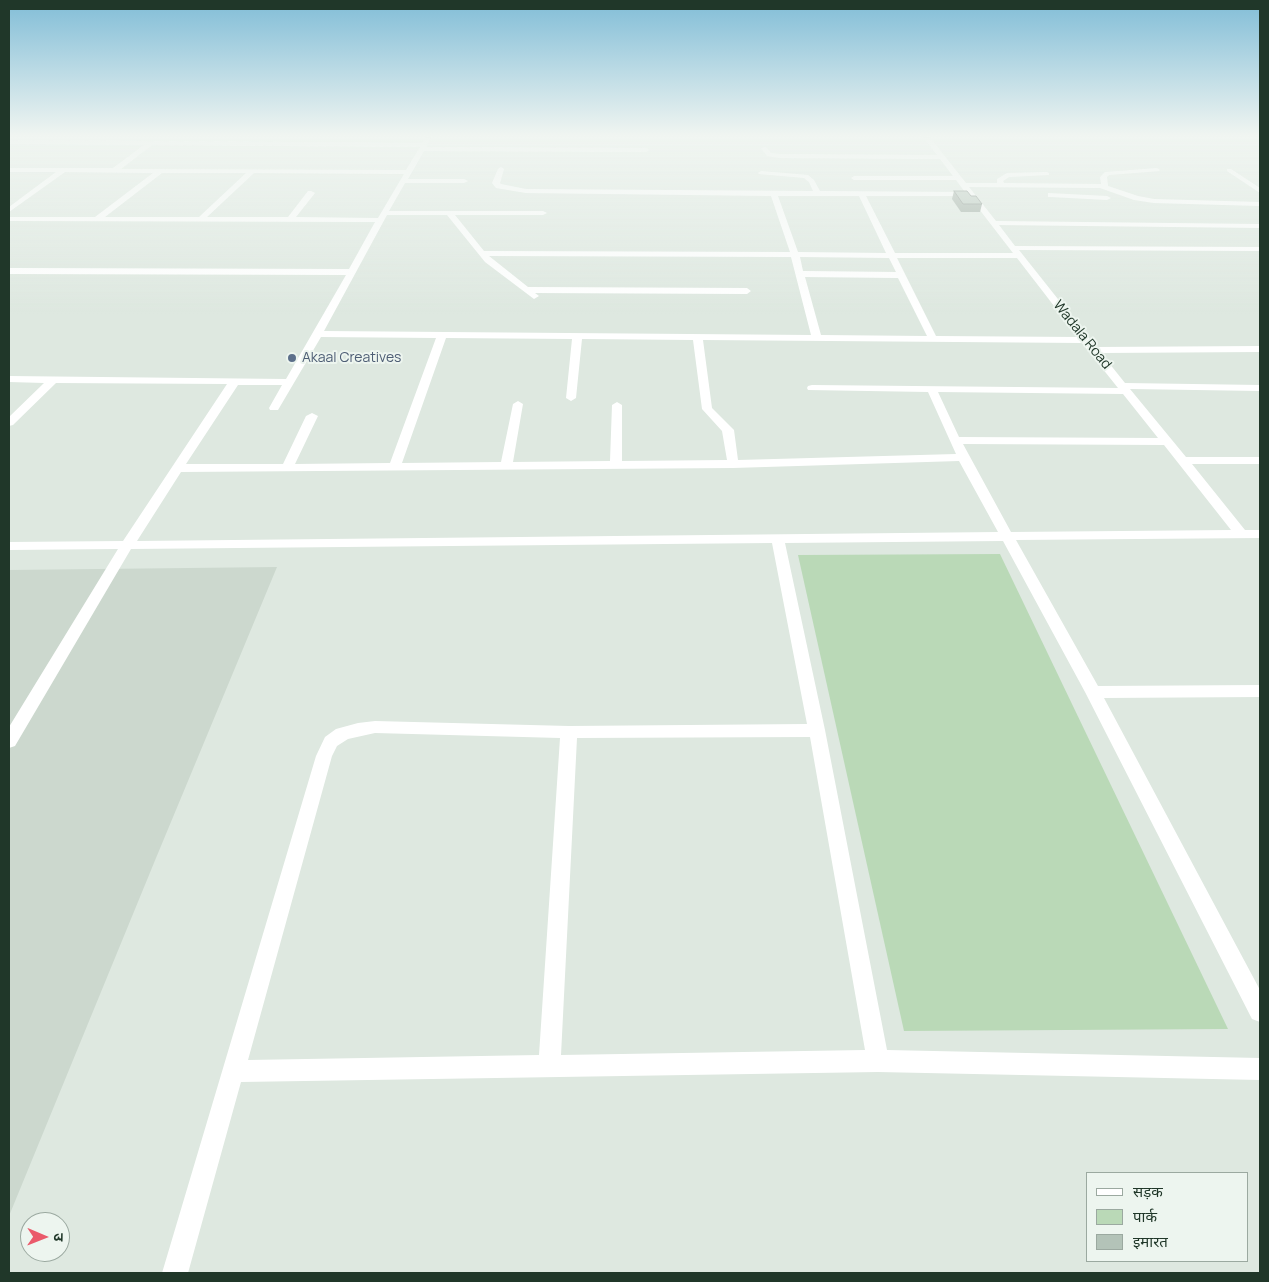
<!DOCTYPE html>
<meta charset="utf-8">
<style>
body{margin:0}
#map{position:relative;width:1269px;height:1282px;overflow:hidden;background:#dee8e0;font-family:Manrope,"Noto Sans Devanagari",sans-serif}
canvas{display:block}
.frame{position:absolute;inset:0;border:10px solid #203729;pointer-events:none}
.legend{position:absolute;left:1086px;top:1172px;width:162px;height:90px;box-sizing:border-box;background:#edf5ef;border:1px solid #9ba9a0;margin:0;padding:6px 9px;list-style:none;font-size:15px;color:#203729}
.legend li{display:flex;align-items:center;gap:10px;height:25px}
.legend b{width:25px;border:1px solid #9ba9a0}
.north{position:absolute;left:20px;top:1212px;width:50px;height:50px;box-sizing:border-box;background:#edf5ef;border:1px solid #9ba9a0;border-radius:50%;rotate:91deg;font-size:14px;font-weight:700;line-height:20px;text-align:center;color:#203729}
.north::after{content:'';display:block;margin:auto;width:18px;height:22px;background:#ea5a6b;clip-path:polygon(50% 0,100% 100%,50% 72%,0 100%)}
</style>
<div id="map">
<canvas width="1269" height="1282"></canvas>
<div class="frame"></div>
<ul class="legend">
<li><b style="height:6px;background:#fff"></b>सड़क</li>
<li><b style="height:14px;background:#bad9b7"></b>पार्क</li>
<li><b style="height:14px;background:#b3c3b8"></b>इमारत</li>
</ul>
<div class="north">उ</div>
</div>
<script>
const context = document.querySelector('canvas').getContext('2d');
context.lineJoin = 'round';
function fillPath(path, color) {
  context.fillStyle = color;
  context.fill(path, 'evenodd');
}
function toPath(rows) {
  const path = new Path2D();
  for (const r of rows) {
    path.moveTo(r[0], r[1]);
    for (let i = 2; i < r.length; i += 2) path.lineTo(r[i], r[i + 1]);
  }
  return path;
}
function strokePath(path, color, width, dash) {
  context.strokeStyle = color;
  context.lineWidth = width;
  context.lineCap = dash ? 'butt' : 'round';
  context.setLineDash(dash || []);
  context.stroke(path);
}
function write(font, color, halo, rows, align = 'center') {
  context.font = font + ' Manrope,sans-serif';
  context.lineWidth = 4;
  context.setLineDash([]);
  context.textBaseline = 'middle';
  context.strokeStyle = halo;
  context.fillStyle = color;
  for (const [text, x, y, turn = 0] of rows) {
    context.save();
    context.translate(x, y);
    context.rotate((+turn || 0) * Math.PI / 180);
    context.textAlign = isNaN(turn) ? turn : align;
    if (halo) context.strokeText(text, 0, 0);
    context.fillText(text, 0, 0);
    context.restore();
  }
}
fillPath(toPath([
 [277,567,156,858,9,1216,9,570]
]), '#ccd8ce');
fillPath(toPath([
 [1000,554,1228,1029,904,1031,798,555]
]), '#bad9b7');
fillPath(toPath([
 [427,135,433,135,426,147,646,148,649,150,646,152,424,151,408,179,464,179,468,181,464,183,405,183,389,211,543,211,547,213,543,215,455,215,484,251,790,252,771,196,526,193,496,188,492,183,498,169,501,167,504,169,500,183,501,184,526,189,813,191,809,182,804,178,759,174,758,173,761,171,808,175,814,180,820,191,965,192,956,180,854,180,851,178,854,176,953,176,940,159,780,158,767,156,761,148,766,147,771,153,780,154,937,155,922,135,928,135,966,183,997,183,997,179,1007,173,1047,172,1049,173,1049,175,1009,177,1003,181,1004,183,1101,184,1100,177,1105,172,1157,168,1160,170,1159,171,1109,175,1107,177,1108,186,1138,196,1154,199,1260,202,1260,206,1154,203,1134,200,1100,188,969,187,996,221,1260,224,1260,228,999,225,1015,246,1260,247,1260,251,1019,250,1096,347,1260,346,1260,352,1101,353,1125,383,1260,385,1260,391,1130,389,1186,457,1260,457,1260,464,1192,464,1245,530,1260,530,1260,538,1016,540,1098,686,1260,685,1260,697,1104,698,1260,990,1260,1022,1252,1019,1085,692,1003,541,785,543,825,730,887,1050,1260,1058,1260,1080,878,1072,241,1082,188,1273,162,1273,316,756,325,737,336,729,358,723,375,721,569,726,807,724,772,543,131,549,15,746,9,748,9,727,118,549,9,550,9,542,123,541,227,384,56,383,13,425,9,426,9,417,44,383,9,382,9,376,286,379,346,275,9,274,9,268,349,269,375,222,9,221,9,217,95,217,153,173,65,172,9,212,9,207,56,172,9,172,9,168,113,168,144,145,9,144,9,140,422,143,427,135],
 [152,145,420,147,406,170,121,169,152,145],
 [162,173,246,173,199,217,105,217,162,173],
 [254,173,404,174,378,218,296,217,315,193,311,191,308,191,288,217,207,217,254,173],
 [778,196,859,196,886,253,798,252,778,196],
 [866,196,969,196,1013,253,895,253,866,196],
 [387,215,447,215,485,262,534,299,539,296,535,293,747,294,751,291,747,288,528,287,489,256,791,257,811,335,324,331,387,215],
 [800,257,889,258,896,272,803,271,800,257],
 [897,258,1017,258,1078,337,936,336,897,258],
 [805,277,898,278,927,336,821,335,805,277],
 [321,337,436,338,390,463,295,464,318,416,312,413,306,416,283,464,186,464,238,385,282,385,269,408,270,410,278,410,321,337],
 [446,338,572,339,566,398,571,401,576,398,582,339,693,340,702,409,722,431,727,460,622,461,622,405,617,402,612,405,610,461,513,462,523,404,518,401,513,404,501,462,402,463,446,338],
 [703,340,1082,343,1118,388,812,385,808,386,807,388,808,390,928,392,956,454,738,460,734,430,712,408,703,340],
 [938,392,1123,394,1158,438,959,437,938,392],
 [963,444,1164,445,1231,530,1011,532,963,444],
 [959,461,998,532,137,541,181,472,733,468,959,461],
 [375,733,560,738,539,1055,248,1060,332,756,337,746,348,739,375,733],
 [810,737,865,1050,561,1055,577,738,810,737],
 [1227,169,1231,169,1260,188,1260,193,1227,171,1227,169],
 [1048,193,1107,196,1111,198,1107,200,1051,197,1048,197,1048,193]
]), '#fff');
fillPath(toPath([
 [954,191,971,196,982,204,980,212,961,212,952,199]
]), '#9aa89e');
const building = toPath([
 [954,191,967,191,971,196,976,196,982,204,963,204,954,191]
]);
fillPath(building, '#b3c3b8');
strokePath(building, '#7d8881', 1);
const sky = context.createLinearGradient(0, 0, 0, 314);
sky.addColorStop(0, '#81bdd7');
sky.addColorStop(0.43, '#f0f5f1');
sky.addColorStop(1, '#f0f5f100');
context.fillStyle = sky;
context.fillRect(0, 0, 1269, 314);
for (const [x, y, r, color] of [
 [292,358,5,"#5c6f8a"]
]) {
  const dot = new Path2D();
  dot.arc(x, y, r, 0, 2 * Math.PI);
  context.fillStyle = color;
  context.fill(dot);
  strokePath(dot, '#edf5ef', 2);
}
write('14px', '#203729', '#edf5ef', [
 ["Wadala Road",1082,335,51]
]);
write('14px', '#4e5e75', '#edf5ef', [
 ["Akaal Creatives",302,358]
], 'left');
</script>
